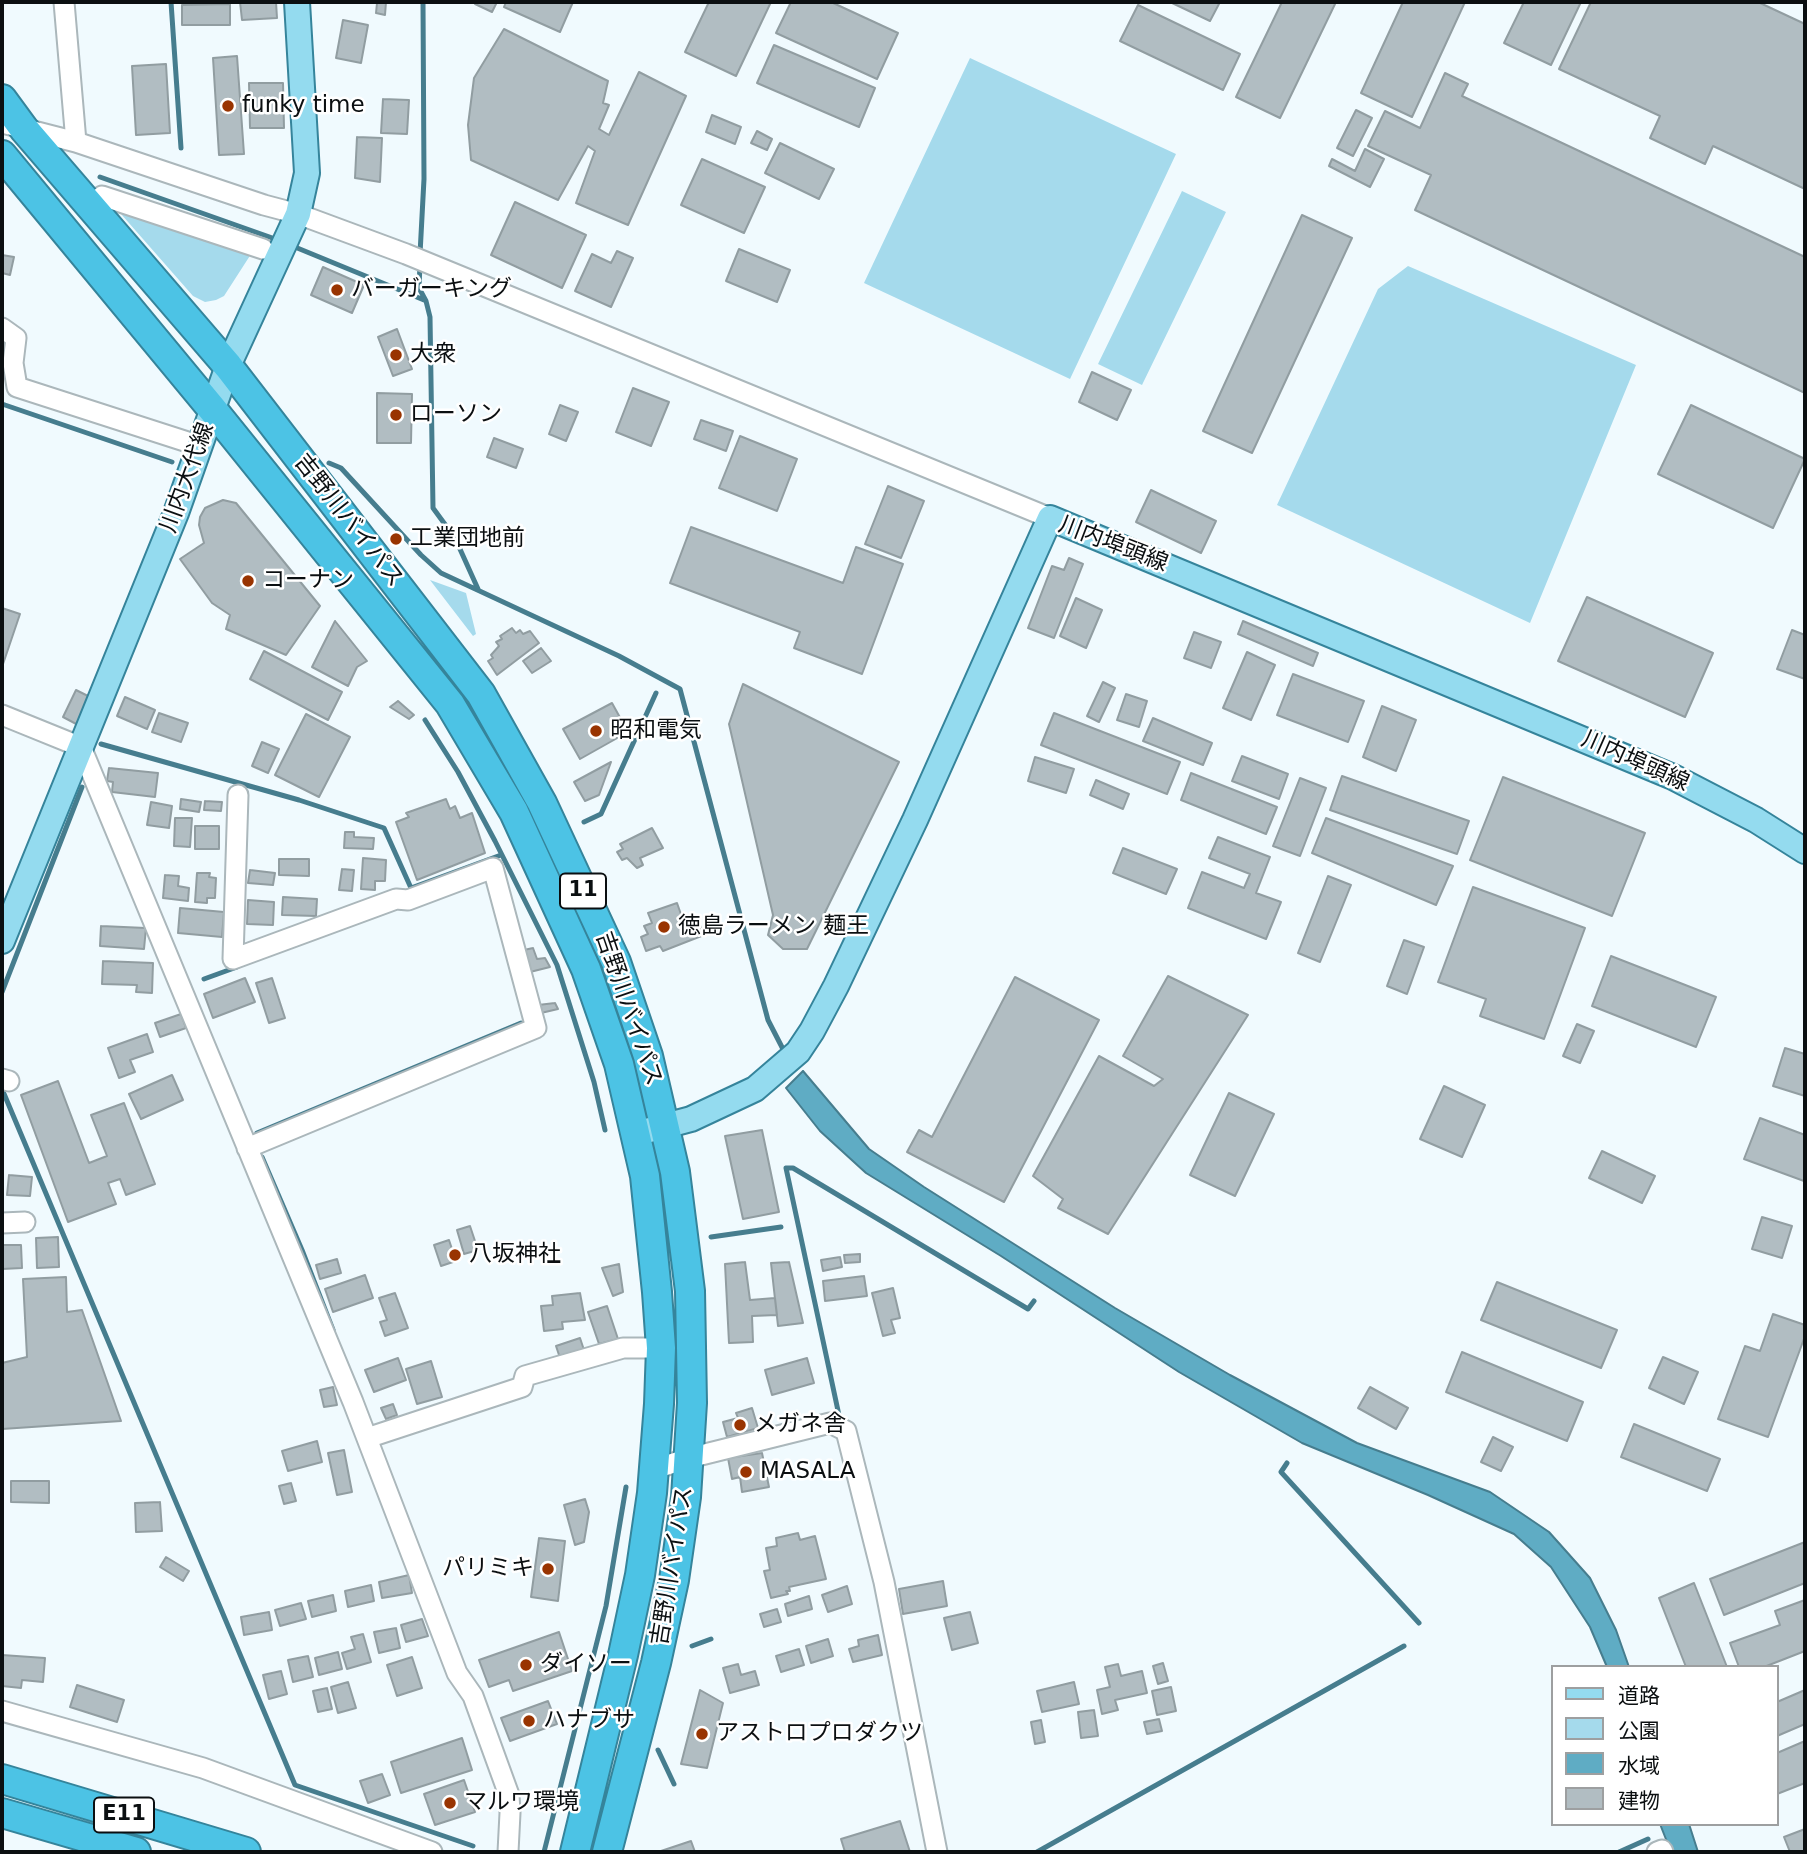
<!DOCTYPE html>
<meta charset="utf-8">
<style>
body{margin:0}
#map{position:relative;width:1807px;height:1854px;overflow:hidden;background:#f0fafe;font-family:"DejaVu Sans","Noto Sans JP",sans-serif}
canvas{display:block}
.frame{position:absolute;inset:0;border:4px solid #0b0f11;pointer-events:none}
.legend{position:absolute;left:1551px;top:1665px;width:228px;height:161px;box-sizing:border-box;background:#fff;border:2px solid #9d9fa0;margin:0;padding:9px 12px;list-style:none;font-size:21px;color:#0b0f11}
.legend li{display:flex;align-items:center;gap:14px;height:35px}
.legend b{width:35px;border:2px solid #9d9fa0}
</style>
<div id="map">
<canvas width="1807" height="1854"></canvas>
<div class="frame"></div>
<ul class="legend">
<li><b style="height:9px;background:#94dbef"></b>道路</li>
<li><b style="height:19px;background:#a5daec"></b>公園</li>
<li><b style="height:19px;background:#5facc4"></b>水域</li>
<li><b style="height:19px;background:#b1bdc2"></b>建物</li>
</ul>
</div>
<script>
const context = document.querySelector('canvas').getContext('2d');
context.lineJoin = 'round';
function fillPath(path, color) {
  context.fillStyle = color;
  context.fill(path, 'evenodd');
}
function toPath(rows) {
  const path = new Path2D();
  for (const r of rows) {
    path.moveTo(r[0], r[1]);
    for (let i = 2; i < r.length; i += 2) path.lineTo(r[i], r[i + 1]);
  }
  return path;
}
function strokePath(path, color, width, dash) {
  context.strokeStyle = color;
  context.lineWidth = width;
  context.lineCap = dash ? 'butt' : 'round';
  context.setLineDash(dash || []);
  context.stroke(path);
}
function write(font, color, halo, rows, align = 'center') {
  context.font = font + ' "DejaVu Sans","Noto Sans JP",sans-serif';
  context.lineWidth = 5;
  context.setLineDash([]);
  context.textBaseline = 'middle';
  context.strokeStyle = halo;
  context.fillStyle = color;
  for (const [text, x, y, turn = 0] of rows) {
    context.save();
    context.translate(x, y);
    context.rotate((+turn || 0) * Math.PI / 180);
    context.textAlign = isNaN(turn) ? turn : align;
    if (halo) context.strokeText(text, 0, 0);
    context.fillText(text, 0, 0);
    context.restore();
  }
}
fillPath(toPath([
 [970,58,1176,154,1070,379,864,283],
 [1182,191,1226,212,1142,385,1098,364],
 [114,206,253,251,224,296,216,300,205,302,193,296],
 [1408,266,1636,365,1530,623,1277,505,1378,289],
 [430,580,466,593,476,634,473,636]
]), '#a5daec');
const water = toPath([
 [803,1071,869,1149,924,1187,1115,1308,1230,1375,1357,1443,1490,1492,1549,1532,1590,1578,1616,1630,1629,1667,1607,1667,1590,1627,1551,1567,1514,1534,1428,1495,1302,1443,1179,1372,1001,1256,866,1173,820,1131,786,1088,803,1071],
 [1660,1824,1689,1824,1698,1852,1671,1852,1660,1824]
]);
fillPath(water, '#5facc4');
strokePath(water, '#467d8e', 2);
strokePath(toPath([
 [171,2,181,148],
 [100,177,278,240],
 [290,245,424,300],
 [420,254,424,179,423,2],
 [420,264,419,288,426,301,430,317,433,508,455,538,478,589],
 [2,404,172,462],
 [329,463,341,468,421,555,441,573,619,656,680,689,768,1020,786,1055],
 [425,720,458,772,495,841,557,965,594,1082,605,1130],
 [101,744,299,800,384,828,411,888,501,855],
 [584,822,601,814,656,693],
 [204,979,237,967],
 [2,992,82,787],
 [2,1089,295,1785,473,1846],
 [257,1133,521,1023],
 [262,1157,302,1250,333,1330],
 [711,1237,781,1227],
 [840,1420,786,1168,793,1168,1028,1309,1034,1301],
 [1287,1463,1281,1472,1419,1623],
 [692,1646,711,1639],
 [658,1750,674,1784],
 [544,1852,606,1606,626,1487],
 [1037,1852,1404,1646],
 [1619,1852,1648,1839]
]), '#467d8e', 5);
const building = toPath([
 [240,2,276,2,277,18,242,20,240,2],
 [362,2,386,2,385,15,376,13,377,3,362,2],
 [477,2,497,2,492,12,475,4,477,2],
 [506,2,573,2,560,32,504,7,506,2],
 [709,2,771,2,736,76,685,52,709,2],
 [791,2,831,2,898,33,877,79,776,33,791,2],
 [1170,2,1220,2,1210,21,1170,2],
 [1282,2,1336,2,1280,118,1236,97,1282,2],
 [1403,2,1465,2,1412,117,1361,93,1403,2],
 [1524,2,1581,2,1551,65,1504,43,1524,2],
 [1591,2,1758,2,1805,24,1805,189,1713,146,1705,164,1650,138,1660,116,1559,69,1591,2],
 [230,4,230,25,182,25,182,5,230,4],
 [1138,5,1240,54,1223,90,1120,41,1138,5],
 [343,20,368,25,361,63,336,58,343,20],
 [504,29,608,81,603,103,609,105,599,129,609,135,639,72,686,96,628,225,576,203,595,151,588,146,558,200,471,160,468,125,474,78,504,29],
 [774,45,875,88,859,127,757,83,774,45],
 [237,56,244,154,219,155,213,58,237,56],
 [166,64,170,133,136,135,132,66,166,64],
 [1445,73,1468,84,1462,96,1805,257,1805,393,1415,210,1431,175,1368,146,1385,111,1420,128,1445,73],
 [249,83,283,83,284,128,250,128,249,83],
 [383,99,409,100,407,134,381,133,383,99],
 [1356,110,1372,118,1353,156,1337,148,1356,110],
 [712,115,741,127,735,144,706,132,712,115],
 [757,131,772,139,767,150,751,143,757,131],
 [357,137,382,138,380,182,355,178,357,137],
 [780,143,834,169,819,199,765,173,780,143],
 [1365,149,1384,159,1370,187,1329,166,1332,159,1355,171,1365,149],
 [702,159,765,187,744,233,681,205,702,159],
 [515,202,586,235,562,288,491,255,515,202],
 [1302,215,1352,238,1252,453,1203,431,1302,215],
 [739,249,790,270,777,302,726,281,739,249],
 [617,251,633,258,611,307,575,291,592,254,611,263,617,251],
 [2,255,14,257,10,275,2,273,2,255],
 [323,267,364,285,352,313,311,295,323,267],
 [397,329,412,369,393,376,378,337,397,329],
 [1092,372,1131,390,1117,420,1079,402,1092,372],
 [633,388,669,402,651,446,616,432,633,388],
 [377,393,412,394,411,443,377,443,377,393],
 [560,405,578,412,566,441,549,434,560,405],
 [1691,405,1805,459,1773,528,1658,474,1691,405],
 [701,420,733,431,726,451,694,439,701,420],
 [740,436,797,459,777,511,719,488,740,436],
 [494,438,523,449,516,468,487,457,494,438],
 [888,486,924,501,901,558,865,544,888,486],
 [1151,490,1216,521,1201,553,1136,522,1151,490],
 [223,500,236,503,320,606,286,655,226,629,230,615,212,603,180,559,204,543,199,525,200,517,205,508,223,500],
 [691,527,843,583,856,547,903,564,862,674,794,648,800,632,670,583,691,527],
 [1069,558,1083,564,1054,638,1028,628,1052,566,1064,570,1069,558],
 [1587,597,1713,653,1685,717,1558,661,1587,597],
 [1076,598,1102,610,1086,648,1060,636,1076,598],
 [2,608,20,614,2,667,2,608],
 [335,621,367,661,357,667,348,686,312,667,335,621],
 [1243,621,1318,653,1313,666,1238,634,1243,621],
 [512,628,516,633,520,630,523,634,530,631,539,643,497,675,488,661,493,658,491,655,499,646,496,642,502,639,500,636,512,628],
 [1792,630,1805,635,1805,679,1777,669,1792,630],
 [1194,632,1221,642,1211,668,1184,658,1194,632],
 [541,648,551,661,532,673,523,661,541,648],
 [264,651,342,692,328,720,250,679,264,651],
 [1247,652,1275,665,1251,720,1223,708,1247,652],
 [1293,674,1364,701,1348,742,1277,715,1293,674],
 [1103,682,1115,688,1099,722,1087,716,1103,682],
 [743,684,899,762,807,949,783,949,768,935,773,915,729,724,743,684],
 [76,690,94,699,80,726,63,717,76,690],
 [1126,694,1147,701,1139,727,1117,720,1126,694],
 [125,697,155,710,147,729,117,716,125,697],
 [398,701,414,715,409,719,390,707,398,701],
 [612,703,628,732,580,759,563,729,612,703],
 [1382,706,1416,720,1396,771,1363,757,1382,706],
 [159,713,188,723,181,742,152,732,159,713],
 [1054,713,1180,762,1167,794,1041,745,1054,713],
 [306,714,350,737,319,797,275,775,306,714],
 [1153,718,1212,743,1203,765,1143,741,1153,718],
 [262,742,279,749,268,773,252,766,262,742],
 [1242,756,1288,774,1279,799,1232,781,1242,756],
 [1035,757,1074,769,1066,793,1028,781,1035,757],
 [611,762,599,795,585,801,574,782,611,762],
 [109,768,158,773,155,797,112,792,113,782,107,781,109,768],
 [1191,773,1277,807,1266,834,1181,800,1191,773],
 [1342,776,1469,821,1457,854,1330,810,1342,776],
 [1503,777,1645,833,1612,916,1470,860,1503,777],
 [1300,778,1326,788,1300,856,1273,846,1300,778],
 [1096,780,1129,794,1123,809,1090,795,1096,780],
 [181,799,201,802,199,812,180,809,181,799],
 [446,799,450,809,455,806,460,818,472,813,485,853,417,880,396,822,409,817,406,813,446,799],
 [205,801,222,802,221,811,204,810,205,801],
 [151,802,172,806,169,828,147,825,151,802],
 [175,818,192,818,190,847,174,846,175,818],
 [1326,818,1453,866,1436,905,1312,853,1326,818],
 [195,826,219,826,219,849,195,849,195,826],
 [652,828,663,848,640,858,643,865,637,868,627,858,622,860,617,852,623,849,620,844,652,828],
 [345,832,354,832,354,837,374,838,373,849,344,848,345,832],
 [1218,837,1270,857,1256,893,1281,902,1266,939,1188,908,1202,872,1244,888,1250,874,1209,858,1218,837],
 [1123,848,1177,869,1166,894,1113,873,1123,848],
 [363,858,386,860,385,881,375,881,375,890,361,889,363,858],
 [279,859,309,859,309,876,279,875,279,859],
 [342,869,354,870,352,891,339,890,342,869],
 [250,870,275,873,273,885,248,883,250,870],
 [197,873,210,873,209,877,216,878,215,898,207,898,207,903,195,902,197,873],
 [165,875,179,876,178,886,189,888,188,901,163,898,165,875],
 [1328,876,1351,885,1320,962,1298,953,1328,876],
 [1473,887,1585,928,1544,1039,1480,1016,1486,999,1438,982,1473,887],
 [283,897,317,899,316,916,282,915,283,897],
 [248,900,274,902,273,925,247,924,248,900],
 [677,903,683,920,696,915,704,935,663,951,660,946,646,951,641,937,648,934,644,926,652,923,648,913,677,903],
 [180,908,224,912,222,937,178,933,180,908],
 [101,926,146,928,144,949,100,946,101,926],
 [1404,940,1424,947,1407,994,1387,986,1404,940],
 [533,948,537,959,545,958,550,967,530,972,524,950,533,948],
 [1611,956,1716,997,1696,1047,1592,1006,1611,956],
 [103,961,153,963,152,993,136,992,137,985,102,984,103,961],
 [1168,976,1248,1015,1108,1234,1058,1208,1063,1199,1033,1176,1099,1056,1154,1086,1163,1079,1123,1056,1168,976],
 [1015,977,1099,1020,1004,1202,907,1152,919,1130,932,1137,1015,977],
 [245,978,255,1002,213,1018,204,994,245,978],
 [272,978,285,1018,269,1023,256,983,272,978],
 [555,1003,558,1009,541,1013,538,1005,555,1003],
 [181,1014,186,1028,160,1037,155,1023,181,1014],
 [1577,1024,1594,1031,1580,1063,1563,1056,1577,1024],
 [147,1034,153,1052,130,1060,135,1072,119,1078,108,1048,147,1034],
 [1785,1048,1805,1054,1805,1096,1773,1086,1785,1048],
 [172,1075,183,1100,141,1119,129,1094,172,1075],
 [58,1081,89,1163,107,1156,91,1115,124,1103,155,1184,126,1195,120,1179,108,1183,116,1204,68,1222,21,1095,58,1081],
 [1444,1086,1485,1105,1462,1157,1420,1139,1444,1086],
 [1229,1093,1274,1114,1235,1196,1190,1175,1229,1093],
 [1760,1118,1805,1135,1804,1181,1744,1159,1760,1118],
 [762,1130,779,1212,743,1219,725,1136,762,1130],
 [1602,1151,1655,1176,1642,1203,1589,1178,1602,1151],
 [9,1175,32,1177,30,1196,7,1195,9,1175],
 [1762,1217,1792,1226,1782,1258,1752,1249,1762,1217],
 [470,1226,478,1250,464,1254,457,1230,470,1226],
 [58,1237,59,1267,37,1268,36,1238,58,1237],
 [449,1240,456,1261,441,1266,434,1245,449,1240],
 [2,1245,21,1245,22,1268,2,1269,2,1245],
 [860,1254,860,1262,845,1263,844,1255,860,1254],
 [840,1257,842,1267,823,1271,821,1260,840,1257],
 [337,1259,341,1273,320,1279,316,1265,337,1259],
 [745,1262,750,1300,775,1298,777,1315,752,1316,753,1342,729,1343,725,1264,745,1262],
 [789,1262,803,1323,778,1326,771,1263,789,1262],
 [619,1264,623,1292,613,1296,602,1268,619,1264],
 [365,1275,373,1298,333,1312,325,1289,365,1275],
 [864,1276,867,1296,825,1301,823,1281,864,1276],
 [66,1277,67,1312,82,1310,121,1421,2,1429,2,1363,27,1357,23,1279,66,1277],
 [1497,1282,1617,1330,1601,1368,1481,1320,1497,1282],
 [893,1288,900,1318,891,1320,895,1333,883,1336,872,1293,893,1288],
 [395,1293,408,1328,385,1336,380,1322,387,1320,379,1298,395,1293],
 [580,1293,585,1320,562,1322,563,1329,544,1331,541,1306,553,1305,552,1296,580,1293],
 [607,1306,618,1339,599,1344,588,1312,607,1306],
 [1773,1314,1805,1325,1805,1336,1768,1437,1718,1419,1745,1346,1760,1351,1773,1314],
 [580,1338,585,1353,561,1361,556,1346,580,1338],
 [1462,1352,1583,1402,1567,1441,1446,1392,1462,1352],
 [1663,1357,1698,1372,1684,1404,1649,1388,1663,1357],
 [398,1358,406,1380,374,1392,365,1370,398,1358],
 [807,1358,814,1383,772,1395,765,1370,807,1358],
 [431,1361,442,1397,417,1404,406,1369,431,1361],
 [333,1387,337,1405,324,1407,320,1390,333,1387],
 [1370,1387,1408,1408,1396,1429,1358,1408,1370,1387],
 [393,1404,397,1415,386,1419,381,1408,393,1404],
 [752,1408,758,1428,727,1437,723,1422,738,1418,736,1413,752,1408],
 [1634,1424,1720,1459,1707,1491,1621,1457,1634,1424],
 [1493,1437,1513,1447,1501,1471,1481,1462,1493,1437],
 [317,1441,322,1462,288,1471,282,1451,317,1441],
 [344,1450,352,1492,337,1495,328,1453,344,1450],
 [762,1453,769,1487,742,1492,740,1477,732,1479,728,1458,762,1453],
 [11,1481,49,1481,49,1503,11,1502,11,1481],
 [291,1483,296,1501,284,1504,279,1486,291,1483],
 [585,1499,589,1512,584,1542,575,1545,564,1505,585,1499],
 [160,1502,162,1531,136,1532,135,1503,160,1502],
 [798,1533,800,1540,815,1536,826,1579,789,1587,790,1591,786,1591,788,1594,771,1598,764,1571,770,1570,766,1548,777,1546,776,1538,798,1533],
 [539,1538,565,1541,558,1601,531,1597,539,1538],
 [1805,1542,1805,1583,1724,1615,1710,1579,1805,1542],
 [166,1557,189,1571,183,1581,160,1567,166,1557],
 [409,1575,412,1593,382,1598,379,1582,409,1575],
 [943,1581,947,1606,903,1614,899,1589,943,1581],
 [1694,1583,1727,1667,1686,1667,1659,1598,1694,1583],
 [371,1585,374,1601,348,1607,345,1591,371,1585],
 [847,1586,852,1604,828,1612,822,1595,847,1586],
 [333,1595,336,1611,312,1617,308,1601,333,1595],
 [809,1596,812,1609,788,1616,785,1604,809,1596],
 [1805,1600,1805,1651,1764,1667,1739,1667,1730,1643,1780,1625,1775,1611,1805,1600],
 [301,1603,306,1619,280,1626,275,1610,301,1603],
 [777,1609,781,1622,764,1627,760,1614,777,1609],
 [269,1612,272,1630,244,1635,241,1617,269,1612],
 [970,1612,978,1643,952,1650,944,1618,970,1612],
 [422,1619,428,1636,406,1642,401,1625,422,1619],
 [396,1628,400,1648,379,1653,374,1632,396,1628],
 [559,1632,572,1671,513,1691,509,1680,489,1687,479,1660,559,1632],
 [363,1634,371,1662,347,1669,342,1653,355,1649,351,1637,363,1634],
 [878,1635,882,1655,853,1662,849,1649,859,1646,858,1640,878,1635],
 [828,1639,833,1656,811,1663,806,1646,828,1639],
 [799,1649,804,1665,781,1672,776,1656,799,1649],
 [338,1652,342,1669,319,1675,315,1658,338,1652],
 [2,1655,45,1658,43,1682,22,1680,21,1688,2,1686,2,1655],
 [308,1656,313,1677,293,1682,288,1660,308,1656],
 [412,1657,422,1688,397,1696,387,1665,412,1657],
 [1163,1663,1168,1681,1158,1684,1153,1666,1163,1663],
 [738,1664,741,1675,755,1671,759,1685,730,1693,723,1668,738,1664],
 [1118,1664,1121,1676,1142,1671,1147,1693,1115,1700,1118,1710,1102,1714,1097,1690,1110,1687,1105,1667,1118,1664],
 [281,1671,287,1694,269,1699,263,1675,281,1671],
 [348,1682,356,1708,338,1713,331,1687,348,1682],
 [1074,1682,1079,1704,1042,1712,1037,1691,1074,1682],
 [77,1685,124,1700,117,1722,70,1707,77,1685],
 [1171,1687,1176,1711,1157,1715,1152,1691,1171,1687],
 [327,1688,332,1709,318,1712,313,1691,327,1688],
 [700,1690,723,1703,707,1768,681,1764,700,1690],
 [1805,1690,1805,1724,1777,1736,1777,1702,1805,1690],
 [548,1701,557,1724,510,1741,501,1718,548,1701],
 [1094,1710,1098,1736,1081,1738,1078,1712,1094,1710],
 [1159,1719,1162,1731,1147,1734,1144,1722,1159,1719],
 [1041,1720,1045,1742,1035,1744,1031,1722,1041,1720],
 [462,1738,472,1770,401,1793,391,1762,462,1738],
 [1805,1741,1805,1783,1777,1794,1777,1753,1805,1741],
 [382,1774,390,1795,368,1803,360,1781,382,1774],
 [464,1780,475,1812,435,1825,424,1794,464,1780],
 [900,1821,910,1852,845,1852,841,1839,900,1821],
 [1805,1829,1805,1852,1790,1852,1784,1837,1805,1829],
 [691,1841,695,1852,658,1852,691,1841]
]);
fillPath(building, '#b1bdc2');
strokePath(building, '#919da1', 2);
const minor = toPath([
 [64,2,76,142],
 [2,123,76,142,264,205,298,214,406,254,1050,518],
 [102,196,263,249],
 [2,328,16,338,13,363,17,387,200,446],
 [2,715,81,747,353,1402,457,1673,473,1696,509,1795,510,1813,508,1852],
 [238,795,233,959,396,899,408,900,493,868,536,1028,247,1148],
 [2,1079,9,1081],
 [2,1223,25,1222],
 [367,1438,522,1387,525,1376,623,1348,661,1348],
 [655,1469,689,1458,830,1423,846,1431,884,1582,937,1852],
 [2,1711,203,1768,432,1852],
 [1657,1852,1662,1850,1663,1852]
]);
const major = toPath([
 [2,941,176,513,228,366,298,214,307,173,297,2],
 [646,1131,691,1119,755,1089,798,1052,812,1031,836,986,915,820,1050,518,1673,777,1756,820,1805,851]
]);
const highway = toPath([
 [2,99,24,129,228,366,481,694,542,803,616,962,648,1056,675,1172,690,1291,692,1403,686,1497,674,1580,656,1663,607,1852],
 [2,155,213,410,450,704,514,812,586,969,619,1064,645,1176,657,1292,661,1348,659,1404,652,1493,640,1575,623,1655,575,1852],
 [2,1779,246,1852],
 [2,1813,136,1852]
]);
strokePath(minor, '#abb7bb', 23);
strokePath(major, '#35849b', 28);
strokePath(highway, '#35849b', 32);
strokePath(minor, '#fff', 19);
strokePath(major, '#94dbef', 24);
strokePath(highway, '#4cc3e5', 28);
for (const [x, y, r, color] of [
 [228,106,7,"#993401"],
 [337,290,7,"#993401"],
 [396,355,7,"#993401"],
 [396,415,7,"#993401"],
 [396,539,7,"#993401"],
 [248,581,7,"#993401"],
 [596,731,7,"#993401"],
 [664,927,7,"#993401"],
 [455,1255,7,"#993401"],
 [740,1425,7,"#993401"],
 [746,1472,7,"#993401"],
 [548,1569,7,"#993401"],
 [526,1665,7,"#993401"],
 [529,1721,7,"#993401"],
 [702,1734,7,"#993401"],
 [450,1803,7,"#993401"]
]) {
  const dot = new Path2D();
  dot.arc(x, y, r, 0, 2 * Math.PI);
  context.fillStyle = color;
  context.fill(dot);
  strokePath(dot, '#fff', 2.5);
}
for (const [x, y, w] of [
 [583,891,46],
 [124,1815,60]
]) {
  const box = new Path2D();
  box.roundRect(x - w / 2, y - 17.5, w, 35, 5);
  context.fillStyle = '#fff';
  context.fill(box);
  strokePath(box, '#0b0f11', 2);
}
write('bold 21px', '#0b0f11', null, [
 ["11",583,891],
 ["E11",124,1815]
]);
write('23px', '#0b0f11', '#fff', [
 ["funky time",242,106],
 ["バーガーキング",351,290],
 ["大衆",410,355],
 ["ローソン",410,415],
 ["工業団地前",410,539],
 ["コーナン",262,581],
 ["昭和電気",610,731],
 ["徳島ラーメン 麺王",678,927],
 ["八坂神社",469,1255],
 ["メガネ舎",754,1425],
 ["MASALA",760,1472],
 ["パリミキ",534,1569,"right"],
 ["ダイソー",540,1665],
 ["ハナブサ",543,1721],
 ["アストロプロダクツ",716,1734],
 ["マルワ環境",464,1803]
], 'left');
write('23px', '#0b0f11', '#fff', [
 ["川内大代線",188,478,-70],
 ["吉野川バイパス",348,521,52],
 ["川内埠頭線",1113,545,21],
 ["川内埠頭線",1635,762,24],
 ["吉野川バイパス",628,1009,71],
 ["吉野川バイパス",673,1566,-81]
]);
</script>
